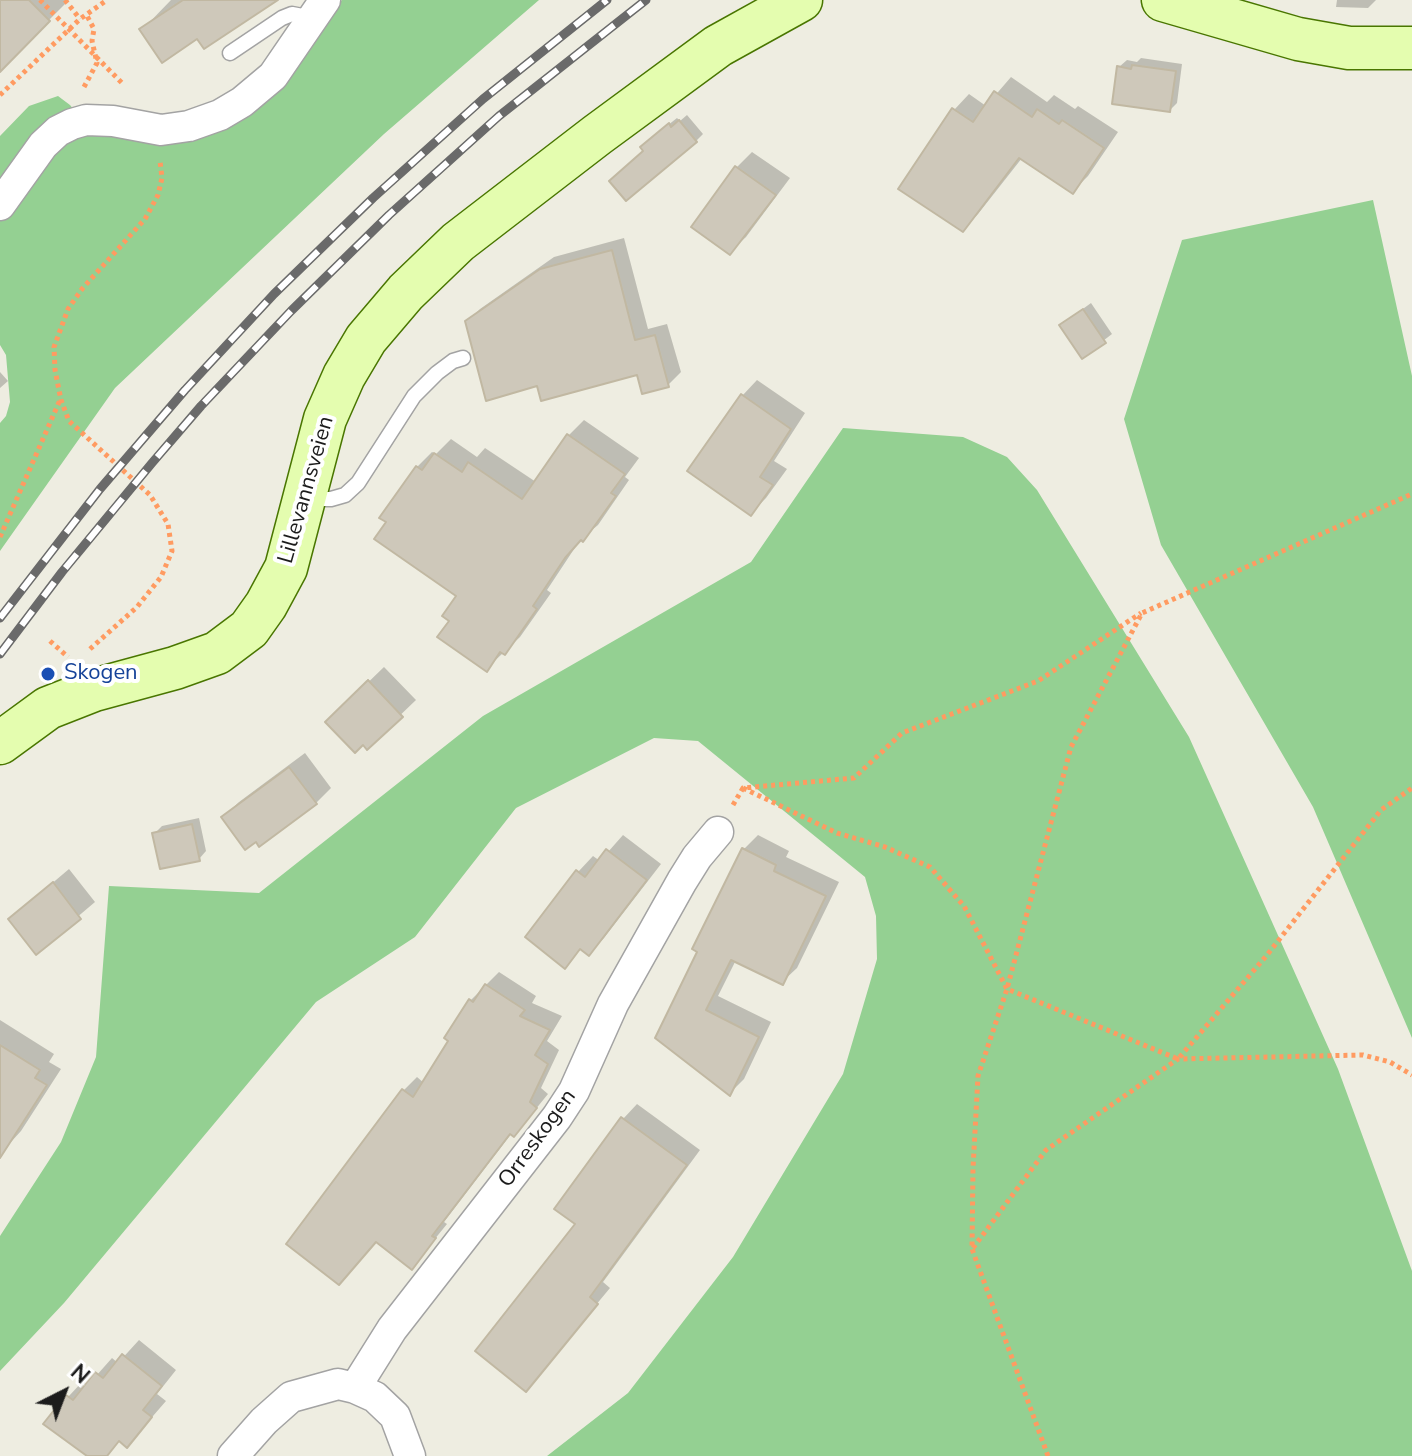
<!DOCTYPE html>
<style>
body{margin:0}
#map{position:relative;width:1412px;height:1456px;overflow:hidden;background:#eeede1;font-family:"Nunito Sans",sans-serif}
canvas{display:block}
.north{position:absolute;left:24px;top:1352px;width:80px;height:80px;-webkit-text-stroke:6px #fff;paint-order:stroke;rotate:42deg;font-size:22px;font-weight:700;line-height:32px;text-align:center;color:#1c1c1c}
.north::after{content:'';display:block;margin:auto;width:28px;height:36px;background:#1c1c1c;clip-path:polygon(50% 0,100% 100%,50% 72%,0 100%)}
</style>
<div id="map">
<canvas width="1412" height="1456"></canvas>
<div class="north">N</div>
</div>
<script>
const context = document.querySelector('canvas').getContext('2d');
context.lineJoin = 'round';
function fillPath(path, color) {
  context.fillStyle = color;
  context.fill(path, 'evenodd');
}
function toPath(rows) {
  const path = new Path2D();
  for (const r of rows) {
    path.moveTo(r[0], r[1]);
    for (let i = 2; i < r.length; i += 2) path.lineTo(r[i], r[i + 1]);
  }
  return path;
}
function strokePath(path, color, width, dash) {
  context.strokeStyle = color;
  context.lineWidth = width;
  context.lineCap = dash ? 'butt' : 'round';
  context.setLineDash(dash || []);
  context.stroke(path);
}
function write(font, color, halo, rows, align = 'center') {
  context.font = font + ' "Nunito Sans",sans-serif';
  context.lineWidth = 8;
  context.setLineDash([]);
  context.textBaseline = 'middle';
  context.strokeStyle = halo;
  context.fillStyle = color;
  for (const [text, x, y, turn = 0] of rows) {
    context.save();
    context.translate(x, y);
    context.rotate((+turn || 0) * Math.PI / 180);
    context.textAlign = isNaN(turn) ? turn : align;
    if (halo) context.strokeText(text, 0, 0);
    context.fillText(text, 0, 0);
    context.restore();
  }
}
fillPath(toPath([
 [342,0,539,0,384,134,115,388,0,551,0,423,6,416,10,402,6,355,0,345,0,136,29,106,58,96,70,105,93,133,137,141,191,137],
 [1373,200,1412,376,1412,1038,1313,807,1161,545,1124,419,1182,240],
 [843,428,963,437,1007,457,1037,490,1189,737,1338,1069,1412,1271,1412,1456,547,1456,628,1393,733,1257,843,1074,877,959,876,916,865,877,698,741,654,738,516,808,415,937,316,1002,64,1303,0,1371,0,1236,61,1142,96,1057,109,886,259,893,483,716,751,562]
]), '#94d092');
fillPath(toPath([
 [0,0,69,0,0,69],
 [171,0,274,0,198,36,142,30],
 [1337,0,1376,0,1368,8,1336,7],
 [1141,58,1182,64,1177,103,1170,110,1119,67,1127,60,1137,62],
 [1011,77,1047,102,1054,95,1075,109,1078,106,1118,132,1088,176,1073,191,1022,158,978,214,963,229,954,110,969,94,986,106],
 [687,115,703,134,696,141,645,151,649,140,677,118,680,121],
 [752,152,790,178,746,237,730,252,694,227,737,167],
 [624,238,648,329,667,324,681,372,668,385,638,373,539,384,467,322,480,309,554,257],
 [1091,303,1112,334,1082,357,1061,325],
 [0,372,8,381,0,388],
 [757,380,805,413,774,461,787,469,766,498,751,513,742,396],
 [584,420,639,458,625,477,629,480,598,525,580,540,547,590,551,593,520,637,486,669,452,620,459,595,417,467,432,452,436,454,451,439,477,457,485,448,536,482,569,435],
 [384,667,416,700,367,747,327,722],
 [305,753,331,788,316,803,223,817,239,802],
 [199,818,206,851,199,859,155,833,162,826],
 [623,835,661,864,604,938,589,954,582,948,565,966,578,872,593,856,600,861],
 [758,835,789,851,786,857,839,882,797,968,782,982,736,960,718,996,771,1022,744,1079,730,1093,657,1037,699,951,744,849],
 [69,869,95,902,36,952,10,919],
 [499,972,536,996,532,1003,562,1016,547,1041,559,1050,541,1088,548,1094,526,1121,512,1133,444,1222,447,1224,412,1267,377,1240,289,1244,404,1090,417,1077,424,1083,451,1041,447,1038,471,1000],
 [0,1020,54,1054,49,1062,61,1069,21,1131,0,1154],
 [637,1104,700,1150,603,1282,610,1288,526,1389,578,1224,623,1119],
 [139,1340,176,1370,157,1394,166,1401,127,1446,120,1440,106,1456,90,1456,68,1397,83,1381,88,1385,112,1358,118,1363]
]), '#0003');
const building = toPath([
 [0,0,29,0,50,21,0,72,0,0],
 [183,0,278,0,204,49,197,39,162,63,139,29,183,0],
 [1132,65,1176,71,1170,112,1112,104,1117,66,1131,69,1132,65],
 [994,91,1032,117,1037,109,1059,124,1062,120,1104,148,1073,194,1019,158,963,232,898,189,952,108,973,122,994,91],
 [679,120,697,142,626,201,609,181,643,151,640,147,669,123,671,127,679,120],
 [735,166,776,195,730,255,691,227,735,166],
 [612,250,635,340,655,335,669,387,642,394,637,375,541,401,537,386,486,401,465,321,540,269,612,250],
 [1083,309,1106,343,1082,359,1059,325,1083,309],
 [741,394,791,429,760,477,773,485,751,516,687,471,741,394],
 [567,434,625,474,611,493,616,496,583,542,581,540,565,558,533,606,537,609,505,655,500,652,487,672,437,637,449,621,442,616,456,596,374,539,386,522,379,518,416,466,422,470,434,453,462,472,468,462,522,499,567,434],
 [368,680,403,717,367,750,363,745,355,753,325,722,368,680],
 [289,767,317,804,259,847,256,842,245,850,221,817,289,767],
 [192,824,200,861,160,869,152,833,192,824],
 [742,848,776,865,774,871,826,896,783,985,731,960,706,1010,759,1037,730,1096,655,1038,697,952,692,949,742,848],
 [606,849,647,880,589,956,580,949,565,969,525,937,576,870,585,877,606,849],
 [53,882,81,919,36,955,8,919,53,882],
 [485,984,525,1010,520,1016,550,1030,535,1055,548,1064,530,1102,537,1108,514,1137,510,1134,432,1236,436,1238,412,1270,376,1242,339,1285,286,1244,402,1089,413,1097,448,1041,444,1038,469,999,473,1002,485,984],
 [0,1045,40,1070,35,1078,47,1085,0,1158,0,1045],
 [621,1117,687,1165,590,1297,598,1304,526,1392,475,1351,575,1224,554,1209,621,1117],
 [122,1354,162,1386,143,1410,152,1417,127,1448,119,1441,107,1456,87,1456,43,1424,66,1395,73,1400,95,1372,103,1378,122,1354]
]);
fillPath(building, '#cec8ba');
strokePath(building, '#c1b8a2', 2);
const lane = toPath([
 [230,53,282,18,292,14,313,18],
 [307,499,331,499,345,495,358,483,414,396,437,373,453,361,463,358]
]);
const street = toPath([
 [0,205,43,145,58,131,72,124,86,120,113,121,161,130,189,126,220,115,242,102,273,76,325,0],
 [355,1388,392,1329,557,1117,574,1091,613,1004,682,881,697,857,718,832],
 [233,1456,264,1421,291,1397,338,1384,355,1388,375,1397,395,1416,410,1456]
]);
const secondary = toPath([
 [1163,0,1298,39,1349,48,1412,48],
 [0,743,48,708,94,690,175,668,217,653,249,629,266,605,286,568,325,419,344,376,366,339,406,292,458,242,597,135,718,46,801,0]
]);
strokePath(lane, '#a3a3a3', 17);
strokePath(street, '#a3a3a3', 33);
strokePath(secondary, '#497600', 45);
strokePath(toPath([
 [65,0,80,19],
 [84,87,97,63,92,41,94,29,86,14],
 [0,95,80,19,107,0],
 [0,537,60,400],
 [50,641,68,657],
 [90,649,137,607,161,577,172,551,168,524,150,495,69,421,61,400,55,370,54,347,68,309,82,289,145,219,158,195,162,178,160,161],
 [743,788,837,833,885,847,930,867,964,906,1007,989,1178,1059,1267,955,1381,810,1412,788],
 [733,805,743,788,854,778,902,733,1038,681,1141,613],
 [973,1248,1046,1150,1178,1059,1363,1055,1390,1062,1412,1075],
 [1048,1456,972,1249,973,1168,978,1076,1007,989,1071,747,1142,613,1412,494]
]), '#ff9b61', 5, [4, 4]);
strokePath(lane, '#fff', 14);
strokePath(street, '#fff', 30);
strokePath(secondary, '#e4fdaf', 42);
const rail = toPath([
 [0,618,100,489,185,390,274,294,373,198,483,99,607,0],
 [0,654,62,572,152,463,201,406,291,311,389,215,499,116,646,0]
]);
strokePath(rail, '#6a6a6a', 9);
strokePath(rail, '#fff', 6, [18]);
strokePath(toPath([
 [40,0,122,83]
]), '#ff9b61', 5, [4, 4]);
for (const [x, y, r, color] of [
 [48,674,8,"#1a4fb4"]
]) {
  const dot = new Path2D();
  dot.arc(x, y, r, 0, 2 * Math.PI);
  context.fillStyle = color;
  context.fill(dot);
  strokePath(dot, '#fff', 3);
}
write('22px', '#1c1c1c', '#fff', [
 ["Lillevannsveien",307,490,-74],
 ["Orreskogen",538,1139,-54]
]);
write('22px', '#164399', '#fff', [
 ["Skogen",64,674]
], 'left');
</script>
